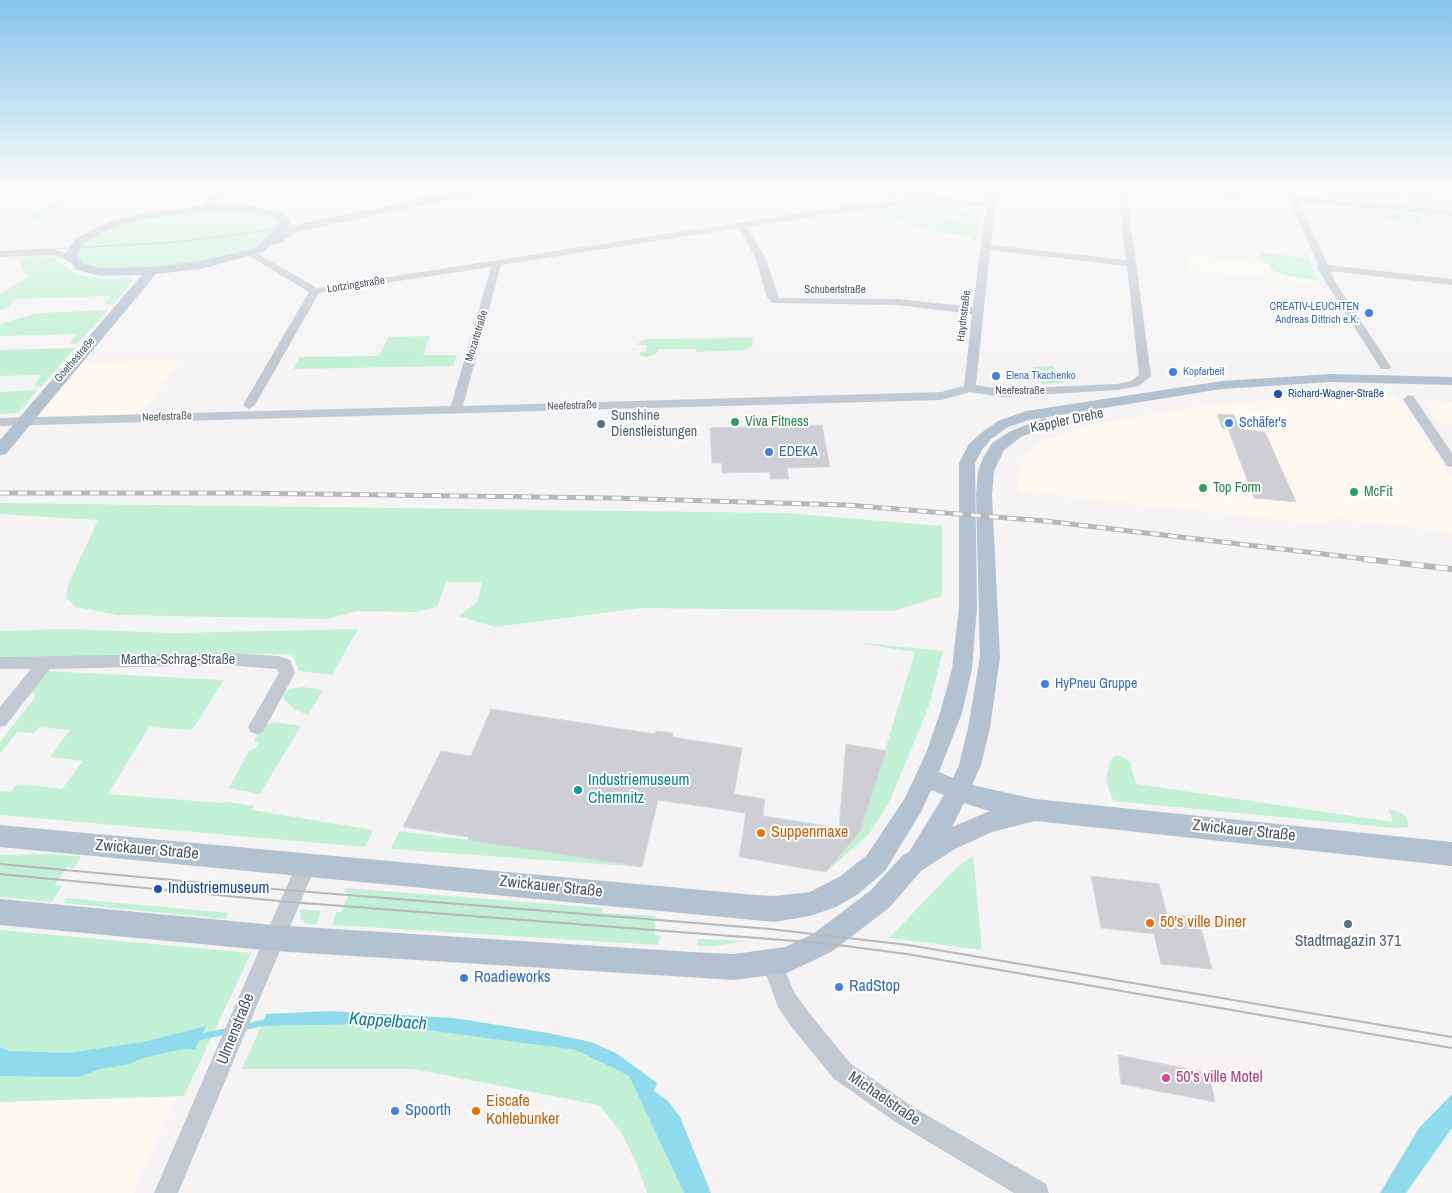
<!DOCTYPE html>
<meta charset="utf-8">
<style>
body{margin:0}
canvas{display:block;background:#f5f3f3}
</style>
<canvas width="1452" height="1193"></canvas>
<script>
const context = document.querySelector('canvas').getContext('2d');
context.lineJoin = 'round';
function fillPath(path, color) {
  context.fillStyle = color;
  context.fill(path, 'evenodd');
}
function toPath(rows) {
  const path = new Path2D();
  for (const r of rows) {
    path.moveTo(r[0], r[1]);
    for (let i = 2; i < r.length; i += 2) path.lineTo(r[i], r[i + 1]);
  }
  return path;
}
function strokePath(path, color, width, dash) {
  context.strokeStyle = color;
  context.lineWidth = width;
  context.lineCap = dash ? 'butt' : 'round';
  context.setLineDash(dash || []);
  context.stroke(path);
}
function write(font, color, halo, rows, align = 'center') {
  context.font = font + ' "Archivo Narrow",sans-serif';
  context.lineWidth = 4;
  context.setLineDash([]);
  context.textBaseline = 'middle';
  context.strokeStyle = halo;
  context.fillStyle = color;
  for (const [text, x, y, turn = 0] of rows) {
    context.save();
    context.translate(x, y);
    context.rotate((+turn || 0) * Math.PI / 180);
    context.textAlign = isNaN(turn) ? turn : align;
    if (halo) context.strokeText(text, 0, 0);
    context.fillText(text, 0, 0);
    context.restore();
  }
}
fillPath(toPath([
 [1185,255,1270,264,1275,272,1318,281,1318,284,1189,270],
 [179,360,140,416,28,420,76,362],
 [1315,394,1396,395,1452,479,1452,533,1335,518,1319,524,1019,491,1019,473,1024,460,1032,449,1045,440,1084,426,1192,408],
 [1423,400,1452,402,1452,424,1440,423],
 [177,1096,133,1193,0,1193,0,1102]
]), '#fdf9ef');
fillPath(toPath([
 [879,188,933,188,933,196,890,198],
 [1330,188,1376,188,1402,191,1411,205,1331,199,1327,191,1331,191],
 [1412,192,1452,196,1452,213,1424,211],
 [61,200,66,205,45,217,35,218,29,216,40,208],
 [936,203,962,204,963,207,953,214,921,229,891,217,864,212],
 [206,208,263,210,284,222,259,250,152,271,81,267,72,253,79,241,133,219],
 [970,208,980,211,976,240,972,240,972,237,926,230,948,219,955,222,965,217,959,214],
 [1382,211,1415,214,1419,216,1425,225,1389,221],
 [1260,253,1308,258,1318,281,1289,276,1273,271,1270,264,1265,264],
 [35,256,54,258,75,274,105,279,130,278,133,280,114,304,104,305,110,296,16,299,6,309,0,310,0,294,28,277,19,260,7,258],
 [108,310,77,344,69,344,77,334,0,336,0,324,30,315,40,313],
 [430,336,423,355,457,355,453,366,293,369,300,357,379,356,388,337],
 [752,338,753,345,746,350,696,352,696,349,658,349,656,354,647,357,641,356,639,352,646,352,646,345,637,345,641,341,647,339],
 [75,348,41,387,33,386,42,375,0,376,0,350],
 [1053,366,1064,383,1042,384,1033,367],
 [37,390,18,413,0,414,0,392],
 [0,503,786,513,942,526,942,596,893,611,641,608,495,627,459,616,478,601,482,582,446,582,437,607,415,612,358,611,327,619,118,615,76,607,66,598,68,585,98,520,0,514],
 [66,629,173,633,358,629,332,675,299,671,292,654,0,657,0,631],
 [864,643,943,651,929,706,889,803,869,834,826,872,860,832,915,652,863,644],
 [46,671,224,680,192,730,149,727,108,794,222,803,227,802,254,806,252,810,373,830,365,847,0,815,0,791,11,792,17,784,62,789,83,761,50,757,70,730,39,727,34,733,17,732,0,754,0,742,36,696,31,690],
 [303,687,323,690,308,715,295,710,283,698,284,694,289,689],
 [273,722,301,726,260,794,229,788,249,751,256,748,259,743,255,742,255,739,262,727],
 [1115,756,1121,756,1130,762,1136,784,1393,822,1389,809,1399,812,1406,817,1408,822,1408,827,1395,828,1113,801,1106,781,1110,760],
 [399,831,468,840,642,867,391,849],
 [47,854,81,856,74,868,67,867,55,885,62,886,52,902,0,897,0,855],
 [973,855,982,950,889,938,955,869],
 [345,888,602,908,602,913,656,916,654,935,660,936,658,945,332,925,336,912,341,912,349,893,344,892],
 [66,898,229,913,226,919,63,903],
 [301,909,321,911,316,925,307,924,300,919],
 [0,930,34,933,251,953,184,1096,0,1102],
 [698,939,747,941,713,946,697,946],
 [381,1024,576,1050,629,1076,684,1193,647,1193,638,1167,621,1132,599,1105,414,1069,242,1069,261,1026]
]), '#c3f1d5');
fillPath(toPath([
 [330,1011,454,1018,548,1033,591,1042,616,1053,657,1083,654,1091,668,1101,680,1117,711,1193,684,1193,629,1076,576,1050,381,1024,261,1026,266,1014],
 [206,1026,195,1050,183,1049,147,1057,125,1065,100,1069,79,1077,0,1076,0,1047,10,1051,68,1053,143,1042],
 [1452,1094,1452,1128,1406,1193,1380,1193,1419,1128]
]), '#90daee');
strokePath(toPath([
 [245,1027,266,1022],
 [196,1038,227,1031]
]), '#90daee', 6);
const building = toPath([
 [1217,414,1234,415,1240,429,1265,432,1296,502,1254,498,1228,429,1222,428,1217,414],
 [822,425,830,467,787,468,789,479,770,479,770,472,722,473,722,463,712,463,710,428,822,425],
 [491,709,655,734,656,731,673,733,672,737,742,748,734,794,765,799,763,816,839,828,846,744,886,751,860,832,826,872,739,857,746,813,658,800,642,867,468,840,469,837,403,827,441,751,471,756,491,709],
 [1091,876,1159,884,1167,914,1198,917,1212,969,1161,964,1154,934,1101,928,1091,876],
 [1118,1055,1209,1073,1215,1102,1121,1084,1118,1055]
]);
fillPath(building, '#cdcfd5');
strokePath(building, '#d7d9de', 1);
fillPath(toPath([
 [218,188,227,188,209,210,203,210,203,206,218,188],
 [989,188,997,188,991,245,1126,260,1118,188,1126,188,1151,376,1139,386,1117,390,1002,397,970,392,941,400,0,426,0,418,451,406,491,267,319,293,255,405,249,409,243,405,309,292,248,255,246,253,251,250,317,288,860,204,936,197,987,202,989,188],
 [936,203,986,207,973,307,897,299,779,298,765,257,747,227,860,210,936,203],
 [739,228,755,257,767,297,772,303,897,305,972,314,964,386,941,392,463,406,501,265,739,228],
 [990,250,1127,266,1139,375,1131,381,1117,384,1002,389,976,385,990,250],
 [1182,188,1213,188,1240,191,1244,194,1240,197,1182,188],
 [1284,188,1292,188,1296,197,1418,207,1406,188,1415,188,1428,208,1452,210,1452,216,1431,214,1427,217,1422,213,1299,202,1328,265,1452,279,1452,285,1330,271,1336,283,1391,367,1389,369,1381,369,1326,283,1317,267,1318,265,1284,188],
 [50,249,64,252,76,260,71,263,58,256,50,255,0,257,0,251,50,249],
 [1409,395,1413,396,1452,453,1452,467,1447,466,1403,399,1409,395],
 [225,653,278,656,290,660,292,665,295,673,263,732,257,734,251,732,248,727,279,673,277,669,225,665,50,669,6,725,0,727,0,707,31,669,0,669,0,657,225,653],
 [306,856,313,858,316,865,178,1193,154,1193,299,858,306,856],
 [772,953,779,956,794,992,806,1009,850,1063,913,1107,1046,1184,1049,1193,1014,1193,897,1123,834,1079,790,1025,778,1007,762,963,765,956,772,953]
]), '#c1cad2');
fillPath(toPath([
 [472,188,495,188,490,191,305,230,297,232,278,244,271,245,263,252,201,269,156,274,6,454,0,455,0,440,142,275,101,276,77,270,64,256,75,239,109,222,144,213,206,205,242,205,278,211,288,218,290,222,287,229,303,224,472,188],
 [206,211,262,213,270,215,278,222,277,227,255,248,201,261,152,267,101,268,85,264,76,255,83,243,117,226,144,219,206,211],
 [1331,374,1452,377,1452,385,1331,382,1222,389,1029,420,1008,427,991,439,982,450,975,463,977,607,972,669,962,713,939,772,953,778,959,765,968,728,980,657,976,495,978,471,983,458,992,443,1011,431,1044,418,1049,420,1052,423,1049,426,1021,437,1004,450,994,471,992,495,1000,657,990,728,981,765,972,785,1035,799,1452,842,1452,866,1035,821,992,832,955,849,921,871,889,908,831,952,787,973,734,980,274,951,0,925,0,899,274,925,691,952,734,954,785,947,813,934,871,890,903,855,909,852,944,795,931,790,921,812,885,871,857,895,836,907,810,916,774,922,0,847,0,825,756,895,774,896,810,892,839,877,867,855,905,798,926,753,940,713,952,669,955,642,959,607,959,463,969,444,981,433,998,421,1026,411,1222,381,1331,374],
 [964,803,976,807,990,811,952,827,964,803]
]), '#b3c2d1');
strokePath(toPath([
 [0,252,177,242,218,237,282,228,479,188]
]), '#b5b8bd', 1);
strokePath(toPath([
 [0,864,248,887,770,929,908,945,1452,1037],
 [0,874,290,902,822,943,907,954,1452,1048]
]), '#b5b8bd', 2);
const railFar1 = toPath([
 [0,493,238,493,612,498,847,505,1045,521,1374,560]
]);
const rail = toPath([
 [1364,559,1452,569]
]);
strokePath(railFar1, '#b5b8bd', 5);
strokePath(rail, '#b5b8bd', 6);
strokePath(railFar1, '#fff', 3, [9]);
strokePath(rail, '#fff', 4.5, [12]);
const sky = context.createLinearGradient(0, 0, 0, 356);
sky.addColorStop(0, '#85c3ea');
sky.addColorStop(0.53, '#fafafa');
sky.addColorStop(1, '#fafafa00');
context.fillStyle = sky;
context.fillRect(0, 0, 1452, 356);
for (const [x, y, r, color] of [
 [1369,313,5,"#3f7fe0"],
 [1173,372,5,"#3f7fe0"],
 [996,376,5,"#3f7fe0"],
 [1278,394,5,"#1a4fb4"],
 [735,422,5,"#2e9e5b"],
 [1229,423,5,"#3f7fe0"],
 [601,424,5,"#5c6f8a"],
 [769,452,5,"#3f7fe0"],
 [1203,488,5,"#2e9e5b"],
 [1354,492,5,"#2e9e5b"],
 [1045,684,5,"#3f7fe0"],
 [578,790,5,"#0f9aa8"],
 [761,833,5,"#e8710a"],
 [158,889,5,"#1a4fb4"],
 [1150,923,5,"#e8710a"],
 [1348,924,5,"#5c6f8a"],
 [464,978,5,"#3f7fe0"],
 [839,987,5,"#3f7fe0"],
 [1166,1078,5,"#d1479c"],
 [395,1111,5,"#3f7fe0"],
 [476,1111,5,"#e8710a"]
]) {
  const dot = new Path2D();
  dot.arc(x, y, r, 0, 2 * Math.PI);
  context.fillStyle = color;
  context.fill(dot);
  strokePath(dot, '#fff', 2);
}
write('11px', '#4a5661', '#fff', [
 ["Lortzingstraße",356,285,-9],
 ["Schubertstraße",835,290],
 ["Haydnstraße",964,316,-83],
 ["Mozartstraße",477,336,-73],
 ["Goethestraße",75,360,-49],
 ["Neefestraße",1020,391],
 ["Neefestraße",572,406,-2],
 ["Neefestraße",167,417,-2]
]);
write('11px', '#366cbe', '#fff', [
 ["CREATIV-LEUCHTEN",1359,307,"right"],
 ["Andreas Dittrich e.K.",1359,320,"right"],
 ["Kopfarbeit",1183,372],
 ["Elena Tkachenko",1006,376]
], 'left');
write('11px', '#164399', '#fff', [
 ["Richard-Wagner-Straße",1288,394]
], 'left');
write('14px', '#4e5e75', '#fff', [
 ["Sunshine",611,416],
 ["Dienstleistungen",611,432]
], 'left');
write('14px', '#4a5661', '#fff', [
 ["Kappler Drehe",1067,421,-12],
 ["Martha-Schrag-Straße",178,660]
]);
write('14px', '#27864d', '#fff', [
 ["Viva Fitness",745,422],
 ["Top Form",1213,488],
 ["McFit",1364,492]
], 'left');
write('14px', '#366cbe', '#fff', [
 ["Schäfer's",1239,423],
 ["EDEKA",779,452],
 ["HyPneu Gruppe",1055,684]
], 'left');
write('16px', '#0d838f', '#fff', [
 ["Industriemuseum",588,781],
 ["Chemnitz",588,799]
], 'left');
write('16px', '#4a5661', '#fff', [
 ["Zwickauer Straße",1244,831,6],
 ["Zwickauer Straße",147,850,5],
 ["Zwickauer Straße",551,887,6],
 ["Ulmenstraße",236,1029,-68],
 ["Michaelstraße",884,1099,34]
]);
write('16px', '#c56008', '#fff', [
 ["Suppenmaxe",771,833],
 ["50's ville Diner",1160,923],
 ["Eiscafe",486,1102],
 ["Kohlebunker",486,1120]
], 'left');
write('16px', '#164399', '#fff', [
 ["Industriemuseum",168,889]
], 'left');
write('16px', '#4e5e75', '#fff', [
 ["Stadtmagazin 371",1348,942]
]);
write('16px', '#366cbe', '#fff', [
 ["Roadieworks",474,978],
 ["RadStop",849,987],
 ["Spoorth",405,1111]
], 'left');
write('16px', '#b23c85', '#fff', [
 ["50’s ville Motel",1176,1078]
], 'left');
write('italic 18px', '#0c7c9b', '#fff', [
 ["Kappelbach",388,1022,4]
]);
</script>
